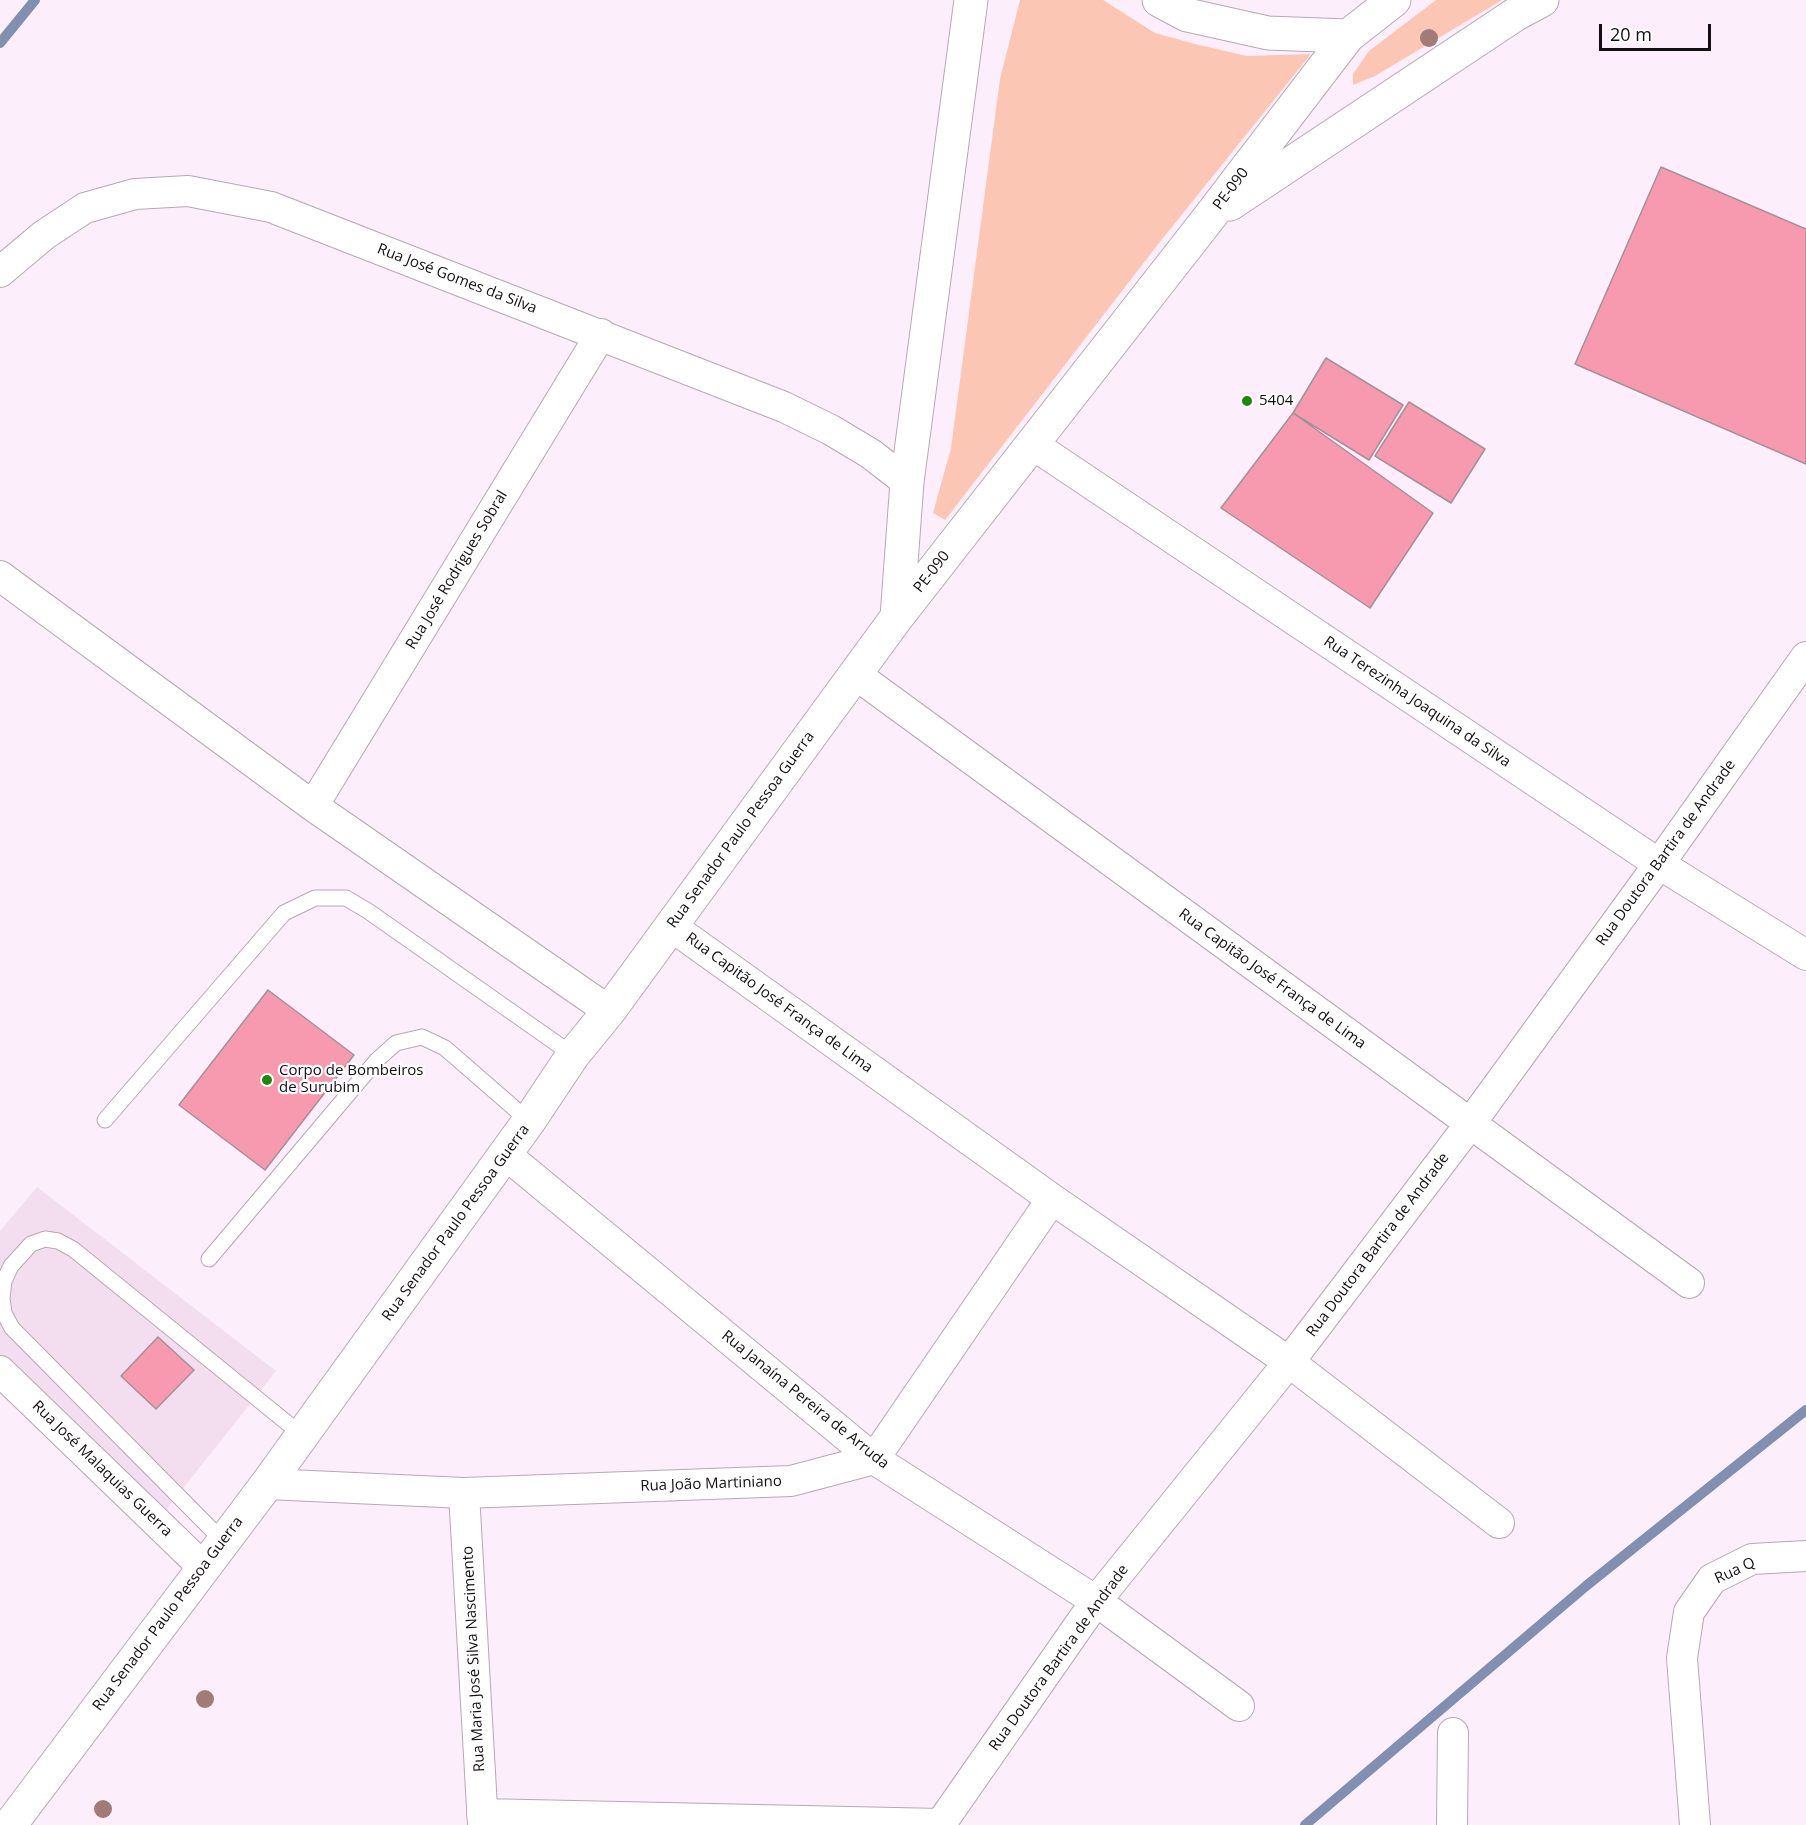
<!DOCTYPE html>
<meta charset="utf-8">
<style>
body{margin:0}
#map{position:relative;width:1806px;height:1825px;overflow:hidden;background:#fdeefb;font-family:"Open Sans",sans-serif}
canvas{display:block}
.scale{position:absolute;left:1599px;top:24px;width:112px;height:27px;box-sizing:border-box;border:3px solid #130e12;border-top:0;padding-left:8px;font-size:18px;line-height:21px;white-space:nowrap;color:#130e12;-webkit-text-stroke:4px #fff;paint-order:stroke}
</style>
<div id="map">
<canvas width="1806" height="1825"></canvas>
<div class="scale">20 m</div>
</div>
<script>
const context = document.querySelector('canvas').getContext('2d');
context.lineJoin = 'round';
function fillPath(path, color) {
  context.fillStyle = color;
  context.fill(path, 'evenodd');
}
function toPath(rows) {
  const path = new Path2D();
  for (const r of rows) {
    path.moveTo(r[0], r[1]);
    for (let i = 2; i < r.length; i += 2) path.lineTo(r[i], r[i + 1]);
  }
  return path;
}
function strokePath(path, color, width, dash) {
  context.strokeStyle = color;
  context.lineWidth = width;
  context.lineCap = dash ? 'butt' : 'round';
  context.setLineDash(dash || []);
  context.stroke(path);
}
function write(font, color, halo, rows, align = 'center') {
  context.font = font + ' "Open Sans",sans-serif';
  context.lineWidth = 4.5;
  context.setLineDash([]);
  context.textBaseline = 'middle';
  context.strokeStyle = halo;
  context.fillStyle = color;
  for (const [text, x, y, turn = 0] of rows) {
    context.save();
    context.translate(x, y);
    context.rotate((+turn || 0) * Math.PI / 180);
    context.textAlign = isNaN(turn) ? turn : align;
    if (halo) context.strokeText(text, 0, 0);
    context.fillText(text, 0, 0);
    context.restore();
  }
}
fillPath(toPath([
 [37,1187,276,1371,162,1515,0,1356,0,1231]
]), '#f2deef');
fillPath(toPath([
 [1020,0,1103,0,1155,33,1199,45,1247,56,1311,54,1159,243,945,520,933,513,951,448,1000,79],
 [1436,0,1502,0,1375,76,1353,85,1353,74,1369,51]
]), '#fcc6b4');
strokePath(toPath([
 [0,43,35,0],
 [1305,1825,1586,1586,1806,1410]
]), '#8190b1', 10);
const building = toPath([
 [1661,167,1806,229,1806,464,1575,364,1661,167],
 [1326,358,1403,405,1369,460,1293,413,1326,358],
 [1409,402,1485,449,1451,503,1375,456,1409,402],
 [1293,413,1433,513,1370,608,1221,508,1293,413],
 [268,990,354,1055,265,1170,179,1105,268,990],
 [158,1337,194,1370,156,1409,121,1376,158,1337]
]);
fillPath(building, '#f79aaf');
strokePath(building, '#a49195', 1.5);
const lane = toPath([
 [105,1120,284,913,315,898,346,898,368,911,573,1055],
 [209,1259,377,1060,396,1043,422,1037,445,1048,529,1121],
 [223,1541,12,1328,4,1313,2,1298,4,1281,11,1266,31,1244,45,1239,58,1241,73,1249,302,1435]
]);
const street = toPath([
 [0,272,44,235,85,208,135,194,188,191,271,207,784,407,831,430,871,454,907,482],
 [1032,444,1659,864,1806,955],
 [0,576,313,806,609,1011],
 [855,674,1689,1283],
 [313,806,601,334],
 [671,926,1052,1199,1289,1362,1499,1523],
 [505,1154,874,1459,1096,1601,1239,1706],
 [0,1371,203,1567],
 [267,1484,464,1493,791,1481,874,1459,1052,1199],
 [464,1493,483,1825],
 [482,1814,941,1824],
 [940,1825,1096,1601,1289,1362,1470,1124,1659,864,1806,657],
 [1452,1825,1453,1733],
 [1695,1825,1682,1658,1689,1612,1712,1579,1752,1559,1806,1556]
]);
const primary = toPath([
 [1159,0,1187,15,1268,33,1348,36,1394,0],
 [1230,204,1516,14,1542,0],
 [897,617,907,482,971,0],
 [10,1825,267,1484,529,1121,573,1055,609,1011,897,617,1208,219,1348,36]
]);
strokePath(lane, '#b6a8b4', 17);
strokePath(street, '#b6a8b4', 32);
strokePath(primary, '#b6a8b4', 35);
strokePath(lane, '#fff', 15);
strokePath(street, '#fff', 30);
strokePath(primary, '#fff', 33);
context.fillStyle = '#a17c76';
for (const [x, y] of [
 [1429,38],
 [205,1699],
 [103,1809]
]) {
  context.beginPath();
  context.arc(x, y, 9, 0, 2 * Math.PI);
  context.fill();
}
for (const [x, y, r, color] of [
 [1247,401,6,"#1b8a09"],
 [267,1080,6,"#1b8a09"]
]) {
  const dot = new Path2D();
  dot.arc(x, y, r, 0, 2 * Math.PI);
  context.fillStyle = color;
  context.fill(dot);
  strokePath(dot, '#fff', 2);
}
write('15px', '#130e12', '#fff', [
 ["PE-090",1231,189,-53],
 ["Rua José Gomes da Silva",457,279,21],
 ["Rua José Rodrigues Sobral",457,570,-59],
 ["PE-090",932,572,-52],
 ["Rua Terezinha Joaquina da Silva",1417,702,34],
 ["Rua Senador Paulo Pessoa Guerra",741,830,-54],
 ["Rua Doutora Bartira de Andrade",1666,853,-54],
 ["Rua Capitão José França de Lima",1272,979,36],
 ["Rua Capitão José França de Lima",779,1003,36],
 ["Rua Senador Paulo Pessoa Guerra",456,1223,-54],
 ["Rua Doutora Bartira de Andrade",1378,1245,-53],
 ["Rua Janaína Pereira de Arruda",805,1400,39],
 ["Rua José Malaquias Guerra",102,1469,44],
 ["Rua João Martiniano",711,1484,-2],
 ["Rua Q",1735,1571,-25],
 ["Rua Senador Paulo Pessoa Guerra",168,1614,-53],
 ["Rua Doutora Bartira de Andrade",1059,1658,-54],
 ["Rua Maria José Silva Nascimento",474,1659,-93]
]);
write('15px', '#130e12', '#fff', [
 ["5404",1259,401],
 ["Corpo de Bombeiros",279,1071],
 ["de Surubim",279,1088]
], 'left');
</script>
